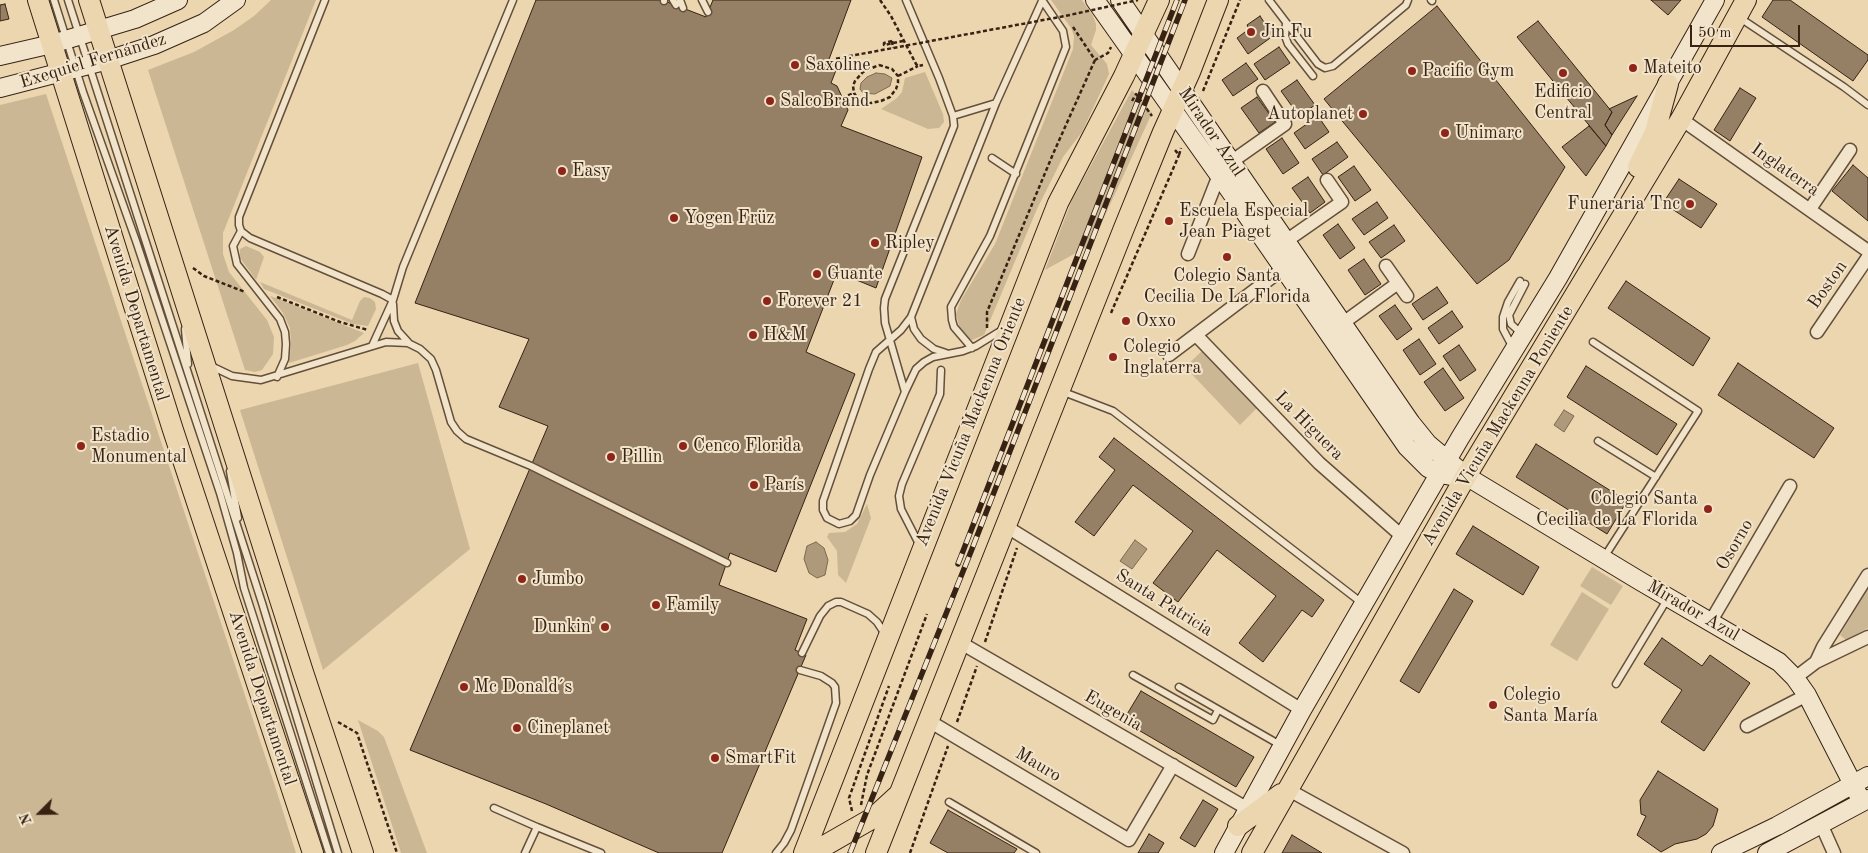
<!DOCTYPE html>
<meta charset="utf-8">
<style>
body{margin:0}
#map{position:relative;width:1868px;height:853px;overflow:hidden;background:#ebd6af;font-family:"Old Standard TT",serif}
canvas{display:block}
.north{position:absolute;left:15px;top:788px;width:50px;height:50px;-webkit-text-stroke:4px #f2e4cb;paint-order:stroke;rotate:247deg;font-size:14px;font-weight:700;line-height:20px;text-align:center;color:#372214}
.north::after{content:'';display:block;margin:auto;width:18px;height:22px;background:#372214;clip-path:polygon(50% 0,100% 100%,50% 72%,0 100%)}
.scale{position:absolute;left:1690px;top:25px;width:110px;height:22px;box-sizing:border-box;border:2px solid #372214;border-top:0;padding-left:6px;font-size:15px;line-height:18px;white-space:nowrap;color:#372214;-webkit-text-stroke:4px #f2e4cb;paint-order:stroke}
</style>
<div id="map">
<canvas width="1868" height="853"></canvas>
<div class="north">N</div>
<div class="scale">50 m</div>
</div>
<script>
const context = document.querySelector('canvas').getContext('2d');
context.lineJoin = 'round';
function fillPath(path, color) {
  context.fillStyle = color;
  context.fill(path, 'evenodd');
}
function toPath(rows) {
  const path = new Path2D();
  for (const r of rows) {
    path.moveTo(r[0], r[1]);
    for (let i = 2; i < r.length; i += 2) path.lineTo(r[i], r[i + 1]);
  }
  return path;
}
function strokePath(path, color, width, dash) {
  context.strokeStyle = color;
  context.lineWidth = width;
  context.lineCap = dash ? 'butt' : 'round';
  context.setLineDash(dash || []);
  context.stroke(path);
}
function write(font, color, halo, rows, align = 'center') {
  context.font = font + ' "Old Standard TT",serif';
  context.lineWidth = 4;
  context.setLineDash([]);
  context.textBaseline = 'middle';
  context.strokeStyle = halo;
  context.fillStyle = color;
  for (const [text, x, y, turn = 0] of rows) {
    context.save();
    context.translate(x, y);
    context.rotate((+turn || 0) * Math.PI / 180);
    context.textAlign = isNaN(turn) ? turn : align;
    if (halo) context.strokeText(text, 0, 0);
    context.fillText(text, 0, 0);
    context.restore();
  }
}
fillPath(toPath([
 [271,0,316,0,223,233,223,254,229,272,267,320,274,337,273,354,262,370,255,372,245,370,148,70,194,52,234,30,254,16],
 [1051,0,1082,0,1093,16,1096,24,1096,30,1091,45,1107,64,1109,74,1082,132,1063,157,1037,209,984,335,972,340,964,337,960,329,956,314,961,300,995,244,1073,49,1074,36,1071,28],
 [925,72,943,114,944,122,939,128,928,129,881,109,897,98,902,92,905,78],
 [1132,90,1152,113,1092,244,1045,270,1072,200],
 [46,94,275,786,296,853,0,853,0,105],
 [246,246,260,252,264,257,256,280,240,258,240,249],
 [260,282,352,320,360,301,364,297,370,298,375,302,376,309,368,326,353,324,264,289],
 [270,296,273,297,364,333,355,341,347,345,289,363,291,345,290,328,283,313],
 [1203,350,1257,408,1240,425,1185,367],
 [418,363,470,549,323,670,240,410],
 [867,504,871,518,846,583,838,575,837,551,827,537,829,533,845,532,857,524],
 [1592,567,1623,586,1611,605,1580,586],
 [1868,589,1868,628,1846,640,1840,635],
 [1582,592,1609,609,1577,661,1550,645],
 [358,720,378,731,384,737,427,853,401,853]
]), '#ccb795');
const water = toPath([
 [876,73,885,74,892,78,890,86,875,94,863,93,860,89,861,83,867,77,876,73],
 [1564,410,1574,416,1564,432,1554,425,1564,410],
 [1135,540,1147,549,1132,569,1120,561,1135,540],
 [816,542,824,548,828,560,825,575,817,578,809,573,804,559,807,546,816,542]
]);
fillPath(water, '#ae997a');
strokePath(water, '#7e6951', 1);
const building = toPath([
 [536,0,662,0,706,17,713,0,851,0,828,62,838,65,831,83,837,86,848,110,841,126,922,157,876,288,837,272,806,352,855,374,776,572,730,553,719,585,807,619,795,650,806,655,722,853,659,853,546,804,410,750,548,426,499,407,529,339,415,303,536,0],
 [1651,0,1681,0,1668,15,1651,0],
 [1773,0,1790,0,1868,55,1868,60,1853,81,1762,17,1773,0],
 [5,4,9,19,0,21,0,5,5,4],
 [1437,6,1565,167,1509,260,1477,284,1324,99,1437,6],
 [1260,16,1273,36,1248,54,1237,38,1249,29,1247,25,1260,16],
 [1538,21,1612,112,1605,125,1612,135,1606,146,1517,37,1538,21],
 [1279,47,1290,63,1265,80,1254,64,1279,47],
 [1246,63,1258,79,1233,96,1222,80,1246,63],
 [1297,80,1315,105,1299,116,1281,91,1297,80],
 [1740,88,1756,98,1730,141,1714,130,1740,88],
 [1637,96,1612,135,1605,125,1612,112,1609,109,1637,96],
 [1257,97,1275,122,1259,133,1241,108,1257,97],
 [1318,116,1329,132,1305,149,1294,133,1318,116],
 [1589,126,1606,146,1586,176,1562,147,1589,126],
 [1282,138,1299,163,1283,174,1266,149,1282,138],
 [1337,142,1348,157,1323,175,1312,159,1337,142],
 [1853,165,1868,178,1868,221,1832,191,1853,165],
 [1354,166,1371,190,1355,201,1338,177,1354,166],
 [1308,177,1325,202,1310,213,1292,188,1308,177],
 [1679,179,1717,204,1701,228,1663,203,1679,179],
 [1377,202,1388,218,1364,235,1352,219,1377,202],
 [1338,224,1355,248,1340,259,1323,235,1338,224],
 [1394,225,1405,241,1381,258,1369,242,1394,225],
 [1364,259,1381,284,1365,295,1348,270,1364,259],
 [1626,281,1710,338,1693,366,1608,308,1626,281],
 [1437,287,1448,303,1423,320,1412,304,1437,287],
 [1395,305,1412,329,1397,340,1379,316,1395,305],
 [1452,311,1463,327,1439,344,1428,328,1452,311],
 [1419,339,1436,364,1420,375,1403,350,1419,339],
 [1459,345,1476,370,1460,381,1443,356,1459,345],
 [1738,363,1834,428,1814,458,1718,395,1738,363],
 [1586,366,1677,424,1657,455,1567,397,1586,366],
 [1443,368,1464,398,1445,411,1424,382,1443,368],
 [1114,438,1324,600,1312,617,1302,610,1263,662,1239,643,1276,596,1217,550,1178,602,1153,583,1193,531,1133,485,1094,536,1075,522,1115,470,1099,457,1114,438],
 [1536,444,1627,501,1607,534,1516,477,1536,444],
 [1473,526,1539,567,1523,595,1456,554,1473,526],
 [1454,589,1473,601,1419,693,1400,681,1454,589],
 [1662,638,1702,666,1710,655,1750,683,1704,751,1661,722,1682,690,1644,664,1662,638],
 [1141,691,1254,757,1236,787,1123,721,1141,691],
 [1658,771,1718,809,1713,826,1706,834,1697,839,1675,844,1661,852,1637,835,1646,816,1641,814,1640,800,1658,771],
 [1203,800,1218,809,1195,847,1180,838,1203,800],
 [948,810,1017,849,1014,853,948,853,930,843,948,810],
 [1149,834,1164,843,1158,853,1138,853,1149,834],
 [1292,835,1322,853,1282,853,1292,835]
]);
fillPath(building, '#958065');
strokePath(building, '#372214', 1);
const lane = toPath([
 [54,0,83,92,136,241,220,493,237,553,244,588,329,853],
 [68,0,262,603,338,853],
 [325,0,239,217,239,225,241,231,250,238,382,294,393,300],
 [673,0,676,5],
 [680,0,683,8],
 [702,0,708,12],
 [1269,0,1318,64,1325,68,1333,66,1406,5,1408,0],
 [1431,0,1432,1],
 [664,1,664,0],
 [1740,18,1844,87,1868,105],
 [1286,23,1285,36,1288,44,1313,76],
 [953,116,996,103],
 [992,158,1016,174],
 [241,231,233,246,237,264,280,319,285,332,286,344,285,359,277,377],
 [393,304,394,321,398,331,408,342],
 [911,317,914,329,921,339,934,349,946,353],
 [185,329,188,364],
 [1002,330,976,346,963,351,933,357,924,362,916,369,905,392,870,475,856,515,850,521,839,524,827,518,823,510,823,501,869,369,876,352,901,330,911,317,996,103,1042,1],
 [1521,333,1511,324,1509,315,1525,284],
 [1593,342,1698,411,1603,559],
 [372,346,393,300,403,267,513,0],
 [972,348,954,327,952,320,951,307,990,236,1066,47,1063,31,1042,0],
 [1513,348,1503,329,1503,317,1508,302,1520,281],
 [211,366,232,376,261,380,386,342,408,343,420,349,431,359,436,370,451,422,457,431,466,439,531,466,727,563],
 [1061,391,1113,411,1362,603],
 [905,392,885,323,884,308,885,299,954,126,953,116,939,78,906,0],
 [1598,441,1656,477],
 [230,471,238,518],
 [920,546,901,509,899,496,902,484,940,394,941,370],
 [802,653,820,616,828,606,836,602,841,602,868,614,877,622,885,634],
 [1133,675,1213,720,1218,710],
 [1616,684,1668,598],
 [1179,687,1282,746],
 [949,802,1036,853],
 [494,808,537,827,525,853],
 [537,827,601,853],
 [776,853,784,843,791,830,836,703,835,687,832,683,821,676,800,670]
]);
const street = toPath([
 [1681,119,1868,251],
 [1231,162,1285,124,1263,91],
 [1810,209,1850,150],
 [1286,241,1342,202,1327,180],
 [1188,254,1219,175],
 [1386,266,1407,296],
 [1343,323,1398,283],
 [1817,332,1868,257],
 [1196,335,1319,463,1403,537],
 [1169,355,1284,268],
 [1007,527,1302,710],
 [1711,621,1790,486],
 [961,643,1248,809],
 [1816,662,1823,647,1868,575],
 [1795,678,1816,662,1868,637],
 [929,721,1129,840,1173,765],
 [1747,726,1807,695],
 [1287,789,1403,853],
 [1821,824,1834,853]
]);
const secondary = toPath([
 [1095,0,1219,175,1407,447,1428,468,1440,474,1451,476],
 [1120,0,1411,423,1428,444,1466,476,1640,581,1779,662,1795,678,1807,695,1862,802],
 [0,56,52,44,135,19,178,0],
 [0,88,108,60,154,45,204,23,236,0],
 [1224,853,1302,710,1460,438,1558,278,1715,0],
 [1721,853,1777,826,1868,776],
 [1767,853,1868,799]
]);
const primary = toPath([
 [38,0,173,430,313,853],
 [89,0,303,672,363,853],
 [1638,167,1655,132,1668,84],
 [1238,826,1281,794],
 [804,853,1058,203,1124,76,1159,0],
 [812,853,873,818,897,796],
 [876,853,1124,228,1163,132,1190,72,1218,0],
 [1252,853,1466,476,1681,119,1746,0]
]);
strokePath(lane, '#644f3b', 9);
strokePath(street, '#644f3b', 15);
strokePath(secondary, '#372214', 20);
strokePath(primary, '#372214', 22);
strokePath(toPath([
 [880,0,891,16,916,64,918,66,923,65],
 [1073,27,1095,60,1108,53,1111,47],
 [892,41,884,43,884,45,903,41],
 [879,65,892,69,898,76,898,83,896,89,890,97,881,101,866,104,860,102,854,93,853,86,855,81,863,72,879,65],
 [898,76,918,66],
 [1203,91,1240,0],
 [842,98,854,93],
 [1132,101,1136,94,1152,116],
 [1175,150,1179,155,1181,148],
 [193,268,204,276,245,292],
 [277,297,340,322,368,330],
 [1111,313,1179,155],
 [987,328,987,312,1053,154,1095,60],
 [985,642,1017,548],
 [338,722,357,733,397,853],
 [957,722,977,666],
 [861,805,867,775,927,614],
 [852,811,849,798,889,686],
 [910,853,948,746]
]), '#372214', 2.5, [4, 2.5]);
strokePath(lane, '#f2e4cb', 6);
strokePath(street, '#f2e4cb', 12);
strokePath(secondary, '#f2e4cb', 18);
strokePath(primary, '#ebd6af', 20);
const rail = toPath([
 [958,564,1177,0],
 [850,853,972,549,1185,0]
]);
strokePath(rail, '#372214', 5.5);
strokePath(rail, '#f2e4cb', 4, [11]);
strokePath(toPath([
 [892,41,893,48],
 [832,63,834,59,1065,16,1138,0]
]), '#372214', 2.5, [4, 2.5]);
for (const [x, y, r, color] of [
 [1251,32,5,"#8f2418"],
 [795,65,5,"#8f2418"],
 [1633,68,5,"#8f2418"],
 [1412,71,5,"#8f2418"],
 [1563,73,5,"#8f2418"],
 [770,101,5,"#8f2418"],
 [1363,114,5,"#8f2418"],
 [1445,133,5,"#8f2418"],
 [562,171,5,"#8f2418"],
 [1690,204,5,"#8f2418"],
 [674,218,5,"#8f2418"],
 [1169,221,5,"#8f2418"],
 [875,243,5,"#8f2418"],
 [1227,257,5,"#8f2418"],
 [817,274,5,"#8f2418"],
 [767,301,5,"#8f2418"],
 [1126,321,5,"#8f2418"],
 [753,335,5,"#8f2418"],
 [1113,357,5,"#8f2418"],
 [81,446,5,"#8f2418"],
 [683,446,5,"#8f2418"],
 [611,457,5,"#8f2418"],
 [754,485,5,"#8f2418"],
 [1708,509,5,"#8f2418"],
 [522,579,5,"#8f2418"],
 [656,605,5,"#8f2418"],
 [605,627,5,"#8f2418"],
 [464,687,5,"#8f2418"],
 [1493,705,5,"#8f2418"],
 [517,728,5,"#8f2418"],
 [715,758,5,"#8f2418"]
]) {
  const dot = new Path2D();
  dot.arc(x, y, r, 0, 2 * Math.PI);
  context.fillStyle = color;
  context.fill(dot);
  strokePath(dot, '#f2e4cb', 2);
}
write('18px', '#372214', '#f2e4cb', [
 ["Jin Fu",1261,32],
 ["Saxoline",805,65],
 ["Mateito",1643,68],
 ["Pacific Gym",1422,71],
 ["Edificio",1563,92,"center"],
 ["Central",1563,113,"center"],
 ["SalcoBrand",780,101],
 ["Autoplanet",1353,114,"right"],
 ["Unimarc",1455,133],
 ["Easy",572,171],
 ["Funeraria Tnc",1680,204,"right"],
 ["Escuela Especial",1179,211],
 ["Jean Piaget",1179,232],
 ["Yogen Früz",684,218],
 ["Ripley",885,243],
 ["Guante",827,274],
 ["Colegio Santa",1227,276,"center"],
 ["Cecilia De La Florida",1227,297,"center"],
 ["Forever 21",777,301],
 ["Oxxo",1136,321],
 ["H&M",763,335],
 ["Colegio",1123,347],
 ["Inglaterra",1123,368],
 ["Estadio",91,436],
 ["Monumental",91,457],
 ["Cenco Florida",693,446],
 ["Pillin",621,457],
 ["París",764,485],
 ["Colegio Santa",1698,499,"right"],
 ["Cecilia de La Florida",1698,520,"right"],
 ["Jumbo",532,579],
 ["Family",666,605],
 ["Dunkin'",595,627,"right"],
 ["Mc Donald´s",474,687],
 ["Colegio",1503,695],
 ["Santa María",1503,716],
 ["Cineplanet",527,728],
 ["SmartFit",725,758]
], 'left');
write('18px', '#372214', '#f2e4cb', [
 ["Exequiel Fernández",93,61,-17],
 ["Mirador Azul",1211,132,56],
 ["Inglaterra",1785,170,35],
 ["Boston",1828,285,-55],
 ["Avenida Departamental",136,313,73],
 ["Avenida Vicuña Mackenna Oriente",971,422,-68],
 ["La Higuera",1309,426,45],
 ["Avenida Vicuña Mackenna Poniente",1498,426,-59],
 ["Osorno",1735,545,-60],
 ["Santa Patricia",1164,603,32],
 ["Mirador Azul",1693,611,30],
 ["Avenida Departamental",262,698,72],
 ["Eugenia",1113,711,30],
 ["Mauro",1038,765,31]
]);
</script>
